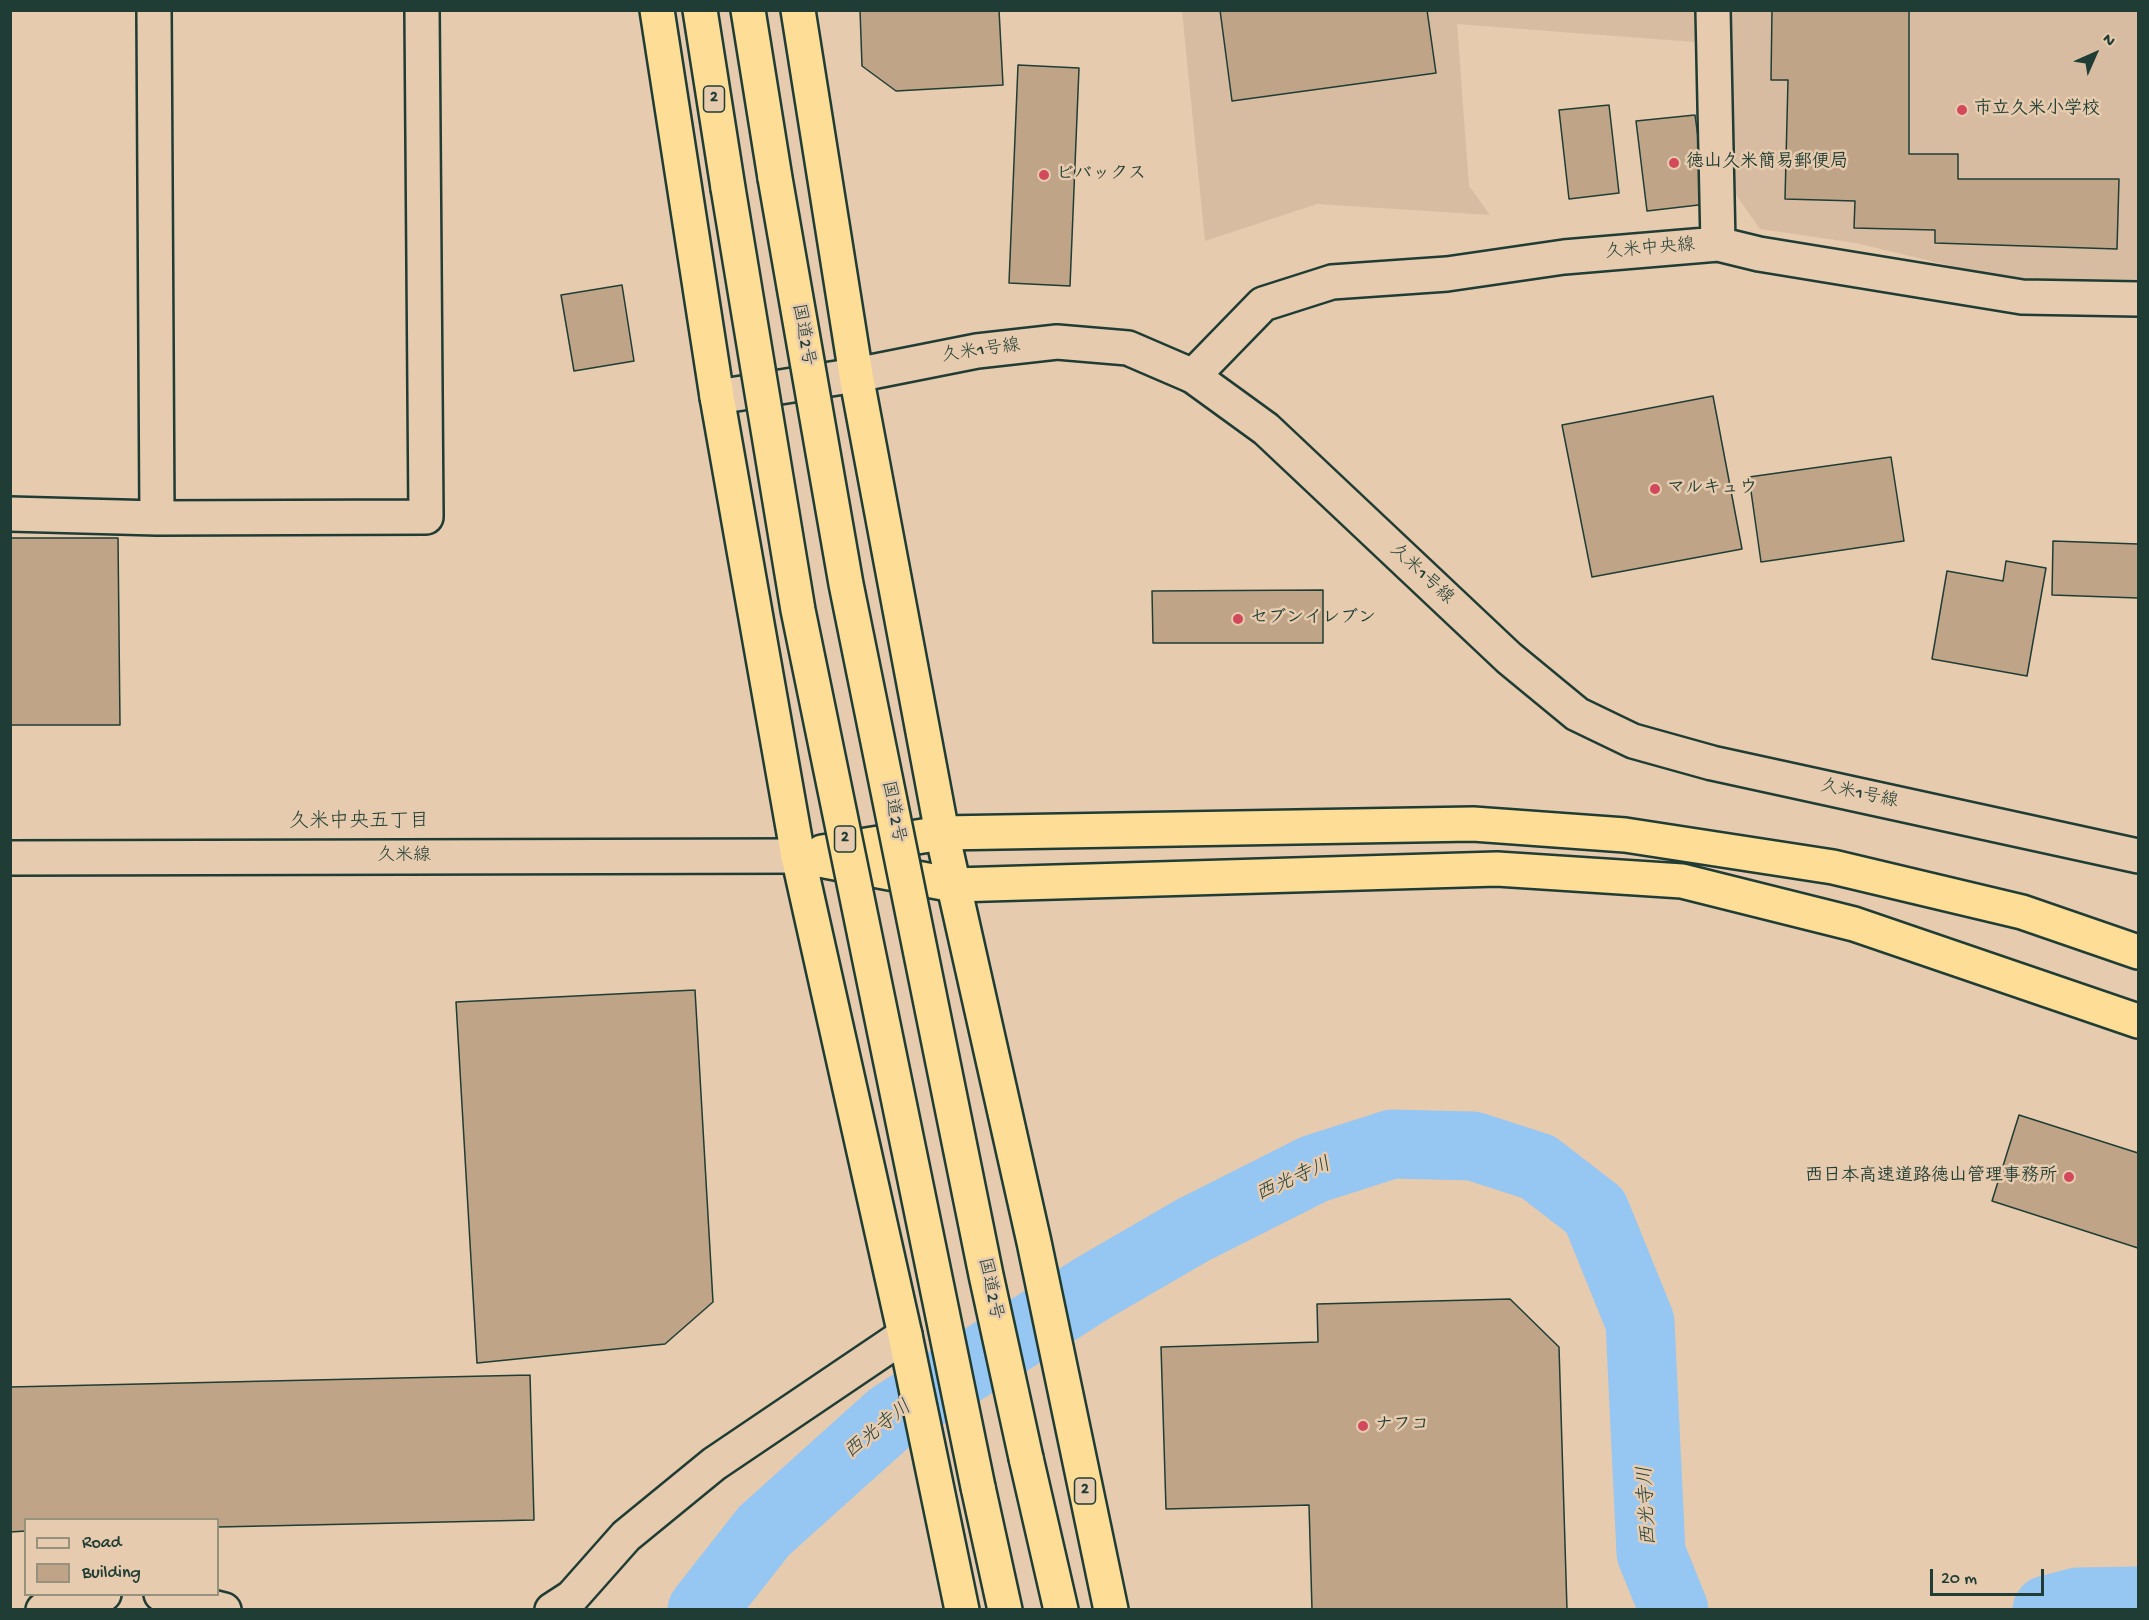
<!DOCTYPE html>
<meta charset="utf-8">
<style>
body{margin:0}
#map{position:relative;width:2149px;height:1620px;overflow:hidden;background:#e7cbae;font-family:"Gochi Hand",sans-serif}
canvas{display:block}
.frame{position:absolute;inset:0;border:12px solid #1f3d34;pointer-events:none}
.legend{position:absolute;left:24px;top:1518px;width:195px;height:78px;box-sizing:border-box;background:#e7cbae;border:2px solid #97927d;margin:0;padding:8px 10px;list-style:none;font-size:18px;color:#1f3d34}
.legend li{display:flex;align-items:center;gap:12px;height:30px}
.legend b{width:30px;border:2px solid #97927d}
.north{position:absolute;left:2065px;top:24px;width:60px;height:60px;-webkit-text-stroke:4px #e7cbae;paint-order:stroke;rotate:45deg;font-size:16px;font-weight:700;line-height:24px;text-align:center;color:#1f3d34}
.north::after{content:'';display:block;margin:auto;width:21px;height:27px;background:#1f3d34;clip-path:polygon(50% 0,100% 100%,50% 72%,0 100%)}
.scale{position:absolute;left:1930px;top:1569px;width:114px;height:27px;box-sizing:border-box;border:3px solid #1f3d34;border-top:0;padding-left:8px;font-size:18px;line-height:21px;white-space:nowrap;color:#1f3d34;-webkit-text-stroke:4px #e7cbae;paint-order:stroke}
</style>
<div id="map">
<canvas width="2149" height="1620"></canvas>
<div class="frame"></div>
<ul class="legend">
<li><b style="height:8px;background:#e7cbae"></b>Road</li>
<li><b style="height:16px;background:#bfa488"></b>Building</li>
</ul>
<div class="north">N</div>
<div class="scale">20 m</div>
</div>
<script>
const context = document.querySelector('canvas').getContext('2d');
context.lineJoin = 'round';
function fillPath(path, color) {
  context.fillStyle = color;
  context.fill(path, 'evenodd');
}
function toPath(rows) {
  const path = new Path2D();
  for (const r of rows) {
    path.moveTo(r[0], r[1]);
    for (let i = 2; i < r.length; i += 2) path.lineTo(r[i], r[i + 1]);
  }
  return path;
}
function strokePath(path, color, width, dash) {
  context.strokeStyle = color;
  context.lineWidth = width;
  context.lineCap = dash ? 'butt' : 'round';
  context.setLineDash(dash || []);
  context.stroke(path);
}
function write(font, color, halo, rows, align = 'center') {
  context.font = font + ' "Gochi Hand","Klee One",sans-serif';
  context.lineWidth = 5;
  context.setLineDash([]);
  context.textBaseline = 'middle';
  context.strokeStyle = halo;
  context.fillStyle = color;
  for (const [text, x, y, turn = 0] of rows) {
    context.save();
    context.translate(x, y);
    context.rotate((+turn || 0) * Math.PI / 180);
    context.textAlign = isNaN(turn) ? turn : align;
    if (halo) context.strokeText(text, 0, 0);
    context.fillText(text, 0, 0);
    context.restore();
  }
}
fillPath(toPath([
 [1182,11,2138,11,2138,285,2031,285,1856,243,1760,229,1734,192,1721,44,1457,24,1469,186,1490,215,1317,204,1205,241]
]), '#d7bca1');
strokePath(toPath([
 [702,1610,764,1531,892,1416,1093,1288,1193,1230,1314,1169,1392,1144,1473,1146,1538,1167,1595,1211,1640,1322,1651,1553,1674,1610],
 [2047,1610,2078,1602,2138,1601]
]), '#96c6f2', 69);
const building = toPath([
 [860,10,999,10,1003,85,896,91,862,66,860,10],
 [1220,10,1427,10,1436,73,1232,101,1220,10],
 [1772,10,1909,10,1909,154,1958,154,1958,179,2119,179,2117,249,1935,243,1935,230,1854,228,1855,201,1785,199,1788,80,1771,80,1772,10],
 [1018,65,1079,68,1070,286,1009,283,1018,65],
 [1609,105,1619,193,1569,199,1559,110,1609,105],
 [1695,115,1707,204,1647,211,1636,121,1695,115],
 [622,285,634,361,574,371,561,295,622,285],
 [1713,396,1742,549,1592,577,1562,425,1713,396],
 [1891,457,1904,541,1761,562,1749,477,1891,457],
 [10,538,118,538,120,725,10,725,10,538],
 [2053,541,2138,544,2138,598,2052,595,2053,541],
 [2006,561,2046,568,2027,676,1932,659,1947,571,2003,581,2006,561],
 [1323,590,1323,643,1153,643,1152,591,1323,590],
 [695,990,713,1302,665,1344,477,1363,456,1002,695,990],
 [2019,1115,2138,1153,2138,1248,1992,1201,2019,1115],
 [1510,1299,1559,1347,1567,1610,1312,1610,1309,1505,1166,1509,1161,1347,1318,1342,1317,1304,1510,1299],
 [530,1375,534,1520,218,1527,218,1520,26,1520,26,1531,10,1532,10,1387,530,1375]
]);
fillPath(building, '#bfa488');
strokePath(building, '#1f3d34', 1.5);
const minor = toPath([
 [154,10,157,518],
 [1713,10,1718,244],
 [1193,376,1263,304,1332,282,1447,274,1564,257,1718,244,1759,254,2022,297,2138,299],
 [10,514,157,518,426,517,422,10],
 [161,1594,224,1610],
 [43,1610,74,1597,104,1594],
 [552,1610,572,1597,626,1536,714,1464,905,1335]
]);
const tertiary = toPath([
 [717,397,856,375,977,351,1057,342,1128,348,1193,376,1266,429,1509,658,1577,714,1633,741,1712,763,2138,856],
 [10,858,798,856]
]);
const trunk = toPath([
 [657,10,717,397,798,856,905,1335,962,1610],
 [700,10,728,188],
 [748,10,775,178],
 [798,10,856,375,942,833,1034,1242,1111,1610],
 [1026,1458,1061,1610],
 [978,1487,1005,1610]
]);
const motorway = toPath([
 [822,852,942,833,1473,824,1625,835,1833,867,2022,912,2138,952],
 [798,856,954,885,1497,869,1682,881,1854,924,2138,1021]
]);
strokePath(minor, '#1f3d34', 38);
strokePath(tertiary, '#1f3d34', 38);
strokePath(trunk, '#1f3d34', 38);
strokePath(motorway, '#1f3d34', 38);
strokePath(minor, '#e7cbae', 33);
strokePath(tertiary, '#e7cbae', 33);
strokePath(trunk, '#fedd96', 33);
strokePath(motorway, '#fedd96', 33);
const trunkBridge = toPath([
 [775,178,846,584,986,1275,1026,1458],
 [728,188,798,610,978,1487]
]);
strokePath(trunkBridge, '#1f3d34', 38, []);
strokePath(trunkBridge, '#fedd96', 33);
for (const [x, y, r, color] of [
 [1962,110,6,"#d1495b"],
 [1674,163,6,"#d1495b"],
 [1044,175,6,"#d1495b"],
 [1655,489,6,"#d1495b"],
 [1238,619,6,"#d1495b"],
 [2069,1177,6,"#d1495b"],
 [1363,1426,6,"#d1495b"]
]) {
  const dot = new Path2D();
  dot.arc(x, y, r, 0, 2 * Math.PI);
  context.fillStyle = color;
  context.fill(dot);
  strokePath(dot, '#e7cbae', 2);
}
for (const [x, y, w] of [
 [714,99,21],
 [845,839,21],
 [1085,1491,21]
]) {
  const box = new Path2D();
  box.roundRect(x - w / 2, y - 13, w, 26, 4.5);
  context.fillStyle = '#e7cbae';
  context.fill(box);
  strokePath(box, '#1f3d34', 1.5);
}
write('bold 16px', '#1f3d34', null, [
 ["2",714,99],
 ["2",845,839],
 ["2",1085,1491]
]);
write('bold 18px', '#1f3d34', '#e7cbae', [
 ["市立久米小学校",1974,110],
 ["徳山久米簡易郵便局",1686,163],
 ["ビバックス",1056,175],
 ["マルキュウ",1667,489],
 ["セブンイレブン",1250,619],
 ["西日本高速道路徳山管理事務所",2057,1177,"right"],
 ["ナフコ",1375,1426]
], 'left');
write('18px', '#1f3d34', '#e7cbae', [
 ["久米中央線",1650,250,-5],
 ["国道2号",802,335,80],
 ["久米1号線",981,352,-8],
 ["久米1号線",1421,575,43],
 ["久米1号線",1859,795,12],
 ["国道2号",892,812,79],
 ["久米線",404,857],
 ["国道2号",989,1289,78]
]);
write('20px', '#1f3d34', '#e7cbae', [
 ["久米中央五丁目",359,823]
]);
write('italic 20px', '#25443e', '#e7cbae', [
 ["西光寺川",1294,1181,-24],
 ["西光寺川",879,1431,-39],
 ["西光寺川",1649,1506,-93]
]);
</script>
